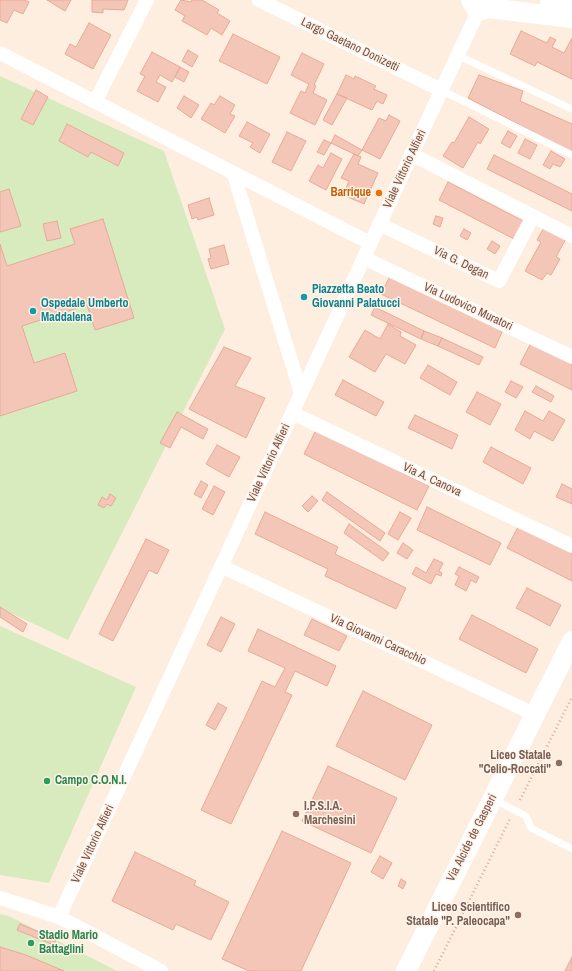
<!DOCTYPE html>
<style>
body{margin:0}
canvas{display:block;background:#fdeee0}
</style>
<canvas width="572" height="971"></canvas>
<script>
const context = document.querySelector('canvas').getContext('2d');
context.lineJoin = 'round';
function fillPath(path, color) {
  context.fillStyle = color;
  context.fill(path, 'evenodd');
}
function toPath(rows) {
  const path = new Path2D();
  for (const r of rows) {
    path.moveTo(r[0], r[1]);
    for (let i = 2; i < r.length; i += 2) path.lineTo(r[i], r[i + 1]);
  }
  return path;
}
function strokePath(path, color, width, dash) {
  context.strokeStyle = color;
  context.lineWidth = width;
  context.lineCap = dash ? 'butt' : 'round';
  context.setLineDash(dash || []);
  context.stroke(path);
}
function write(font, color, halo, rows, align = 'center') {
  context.font = font + ' "Archivo Narrow",sans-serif';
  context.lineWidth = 3;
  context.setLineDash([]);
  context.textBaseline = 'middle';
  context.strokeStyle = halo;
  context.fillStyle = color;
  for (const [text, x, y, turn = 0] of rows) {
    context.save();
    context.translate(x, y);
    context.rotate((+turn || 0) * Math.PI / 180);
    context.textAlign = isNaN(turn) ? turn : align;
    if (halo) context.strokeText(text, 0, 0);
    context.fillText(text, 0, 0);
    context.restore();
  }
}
fillPath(toPath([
 [0,76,164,151,225,329,68,640,0,608],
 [0,626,136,687,49,883,0,875],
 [0,914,9,916,117,971,0,971]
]), '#d7ebbe');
const building = toPath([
 [0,0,24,0,29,2,23,14,14,10,7,23,0,20,0,0],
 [47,0,71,0,65,11,47,0],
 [92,0,128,0,124,10,103,9,103,13,92,12,92,0],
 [181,0,191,2,192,0,202,0,219,10,217,13,230,21,222,35,211,28,207,35,182,21,185,16,175,10,181,0],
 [89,23,111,35,93,69,65,54,70,44,76,47,89,23],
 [521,31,547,43,550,37,556,40,552,47,564,53,572,38,572,79,537,62,535,66,510,54,521,31],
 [233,34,280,57,267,84,219,61,233,34],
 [188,50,198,56,192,67,182,61,188,50],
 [152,52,180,67,172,82,160,75,156,82,166,87,158,102,137,91,145,76,140,74,152,52],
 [302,53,324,64,314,85,316,86,313,93,327,100,315,125,290,113,301,91,305,93,309,84,291,75,302,53],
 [180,67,189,72,184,82,175,77,180,67],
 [346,75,354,79,355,76,376,86,374,89,387,95,383,104,377,101,372,110,337,94,346,75],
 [479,75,523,91,520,101,572,124,572,152,468,98,479,75],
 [36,90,48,97,33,125,21,119,36,90],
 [337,94,347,98,332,125,323,120,337,94],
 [184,96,199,105,191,118,177,108,184,96],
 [220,96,235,105,230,114,235,116,225,133,201,119,211,103,214,105,220,96],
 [389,115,400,121,380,159,362,150,379,118,386,121,389,115],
 [469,117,489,129,480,144,478,142,463,168,443,156,452,142,454,143,469,117],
 [247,122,270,134,260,153,250,147,253,143,239,136,247,122],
 [67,124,124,153,118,166,91,152,88,157,59,141,67,124],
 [508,131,517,136,510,148,501,143,508,131],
 [287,132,306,141,291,171,272,162,287,132],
 [335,135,362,150,358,156,331,143,335,135],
 [525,139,537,145,530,159,518,153,525,139],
 [324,140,331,143,324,155,317,152,324,140],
 [551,151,565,159,560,167,553,164,550,169,543,165,551,151],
 [331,153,342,159,326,190,309,181,318,165,323,168,331,153],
 [354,154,361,157,358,164,378,173,364,204,343,195,349,181,341,178,354,154],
 [494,155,572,194,572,211,487,169,494,155],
 [448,182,525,222,516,240,439,200,448,182],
 [9,189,21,226,0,232,0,192,9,189],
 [209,198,214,215,198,220,197,217,192,219,188,205,209,198],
 [436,216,443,218,440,227,433,224,436,216],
 [103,219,134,318,95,330,87,305,22,326,34,363,65,353,77,391,0,416,0,244,7,266,75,244,70,229,103,219],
 [57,221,61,238,47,241,43,224,57,221],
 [545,226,567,237,556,257,560,259,551,275,547,273,542,280,525,271,541,242,537,240,545,226],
 [464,229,471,233,467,240,460,236,464,229],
 [492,241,500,246,495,254,487,249,492,241],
 [224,245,229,264,211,269,208,259,211,258,209,249,224,245],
 [390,276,503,330,495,348,381,294,390,276],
 [375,307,424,331,421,339,371,315,375,307],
 [388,324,401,332,400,336,416,345,405,364,386,354,375,372,349,357,365,330,380,339,388,324],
 [424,331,442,338,438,346,421,339,424,331],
 [442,338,483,357,479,365,438,346,442,338],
 [532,341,572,361,572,390,520,364,532,341],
 [224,347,251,358,235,386,265,398,246,438,189,409,224,347],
 [428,365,457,382,450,395,420,378,428,365],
 [343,380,384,402,376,416,335,395,343,380],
 [511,381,523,387,516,398,505,392,511,381],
 [536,386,554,396,551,402,532,392,536,386],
 [477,392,501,404,490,425,466,412,477,392],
 [525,411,543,421,549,411,565,420,553,441,534,431,530,439,515,430,525,411],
 [177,412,208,429,203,439,181,427,170,448,160,443,177,412],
 [415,415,458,435,452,449,408,428,415,415],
 [316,430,429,486,417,510,304,454,316,430],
 [217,445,240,457,229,477,206,464,217,445],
 [491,447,531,468,523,484,483,462,491,447],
 [201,481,208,485,201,498,194,494,201,481],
 [562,484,572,489,572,504,556,497,562,484],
 [214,486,225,492,213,515,202,509,214,486],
 [327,492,385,533,380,541,322,500,327,492],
 [110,494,116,498,111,506,107,504,104,508,98,505,102,497,107,500,110,494],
 [312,496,318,501,308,512,302,506,312,496],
 [427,507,501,543,490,565,417,530,427,507],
 [265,512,338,547,335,554,406,588,396,609,325,576,328,569,255,534,265,512],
 [400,512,411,518,398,540,388,534,400,512],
 [349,524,389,553,383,561,344,533,349,524],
 [519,525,572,553,572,581,507,548,519,525],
 [146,539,169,550,157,574,149,570,113,641,99,634,146,539],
 [403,543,413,550,407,559,397,553,403,543],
 [434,559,443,563,439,571,442,573,441,576,436,574,431,584,412,574,416,567,426,573,434,559],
 [459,567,479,577,476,583,471,580,466,591,455,585,459,576,455,574,459,567],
 [527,588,561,605,550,626,516,608,527,588],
 [0,607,27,624,23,632,0,617,0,607],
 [472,615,538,649,526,673,459,639,472,615],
 [221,617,235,624,221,652,207,645,221,617],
 [312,619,347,636,339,651,304,635,312,619],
 [258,629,336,666,327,686,295,671,285,692,292,695,231,824,201,810,262,681,275,687,285,668,248,651,258,629],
 [363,691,432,725,405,780,336,746,363,691],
 [218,703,227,708,215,730,206,725,218,703],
 [328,766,397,798,371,853,302,821,328,766],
 [282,831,351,863,301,971,249,971,222,959,282,831],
 [135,852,196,881,194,885,229,902,211,940,176,924,173,930,112,901,135,852],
 [380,856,392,863,383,879,371,872,380,856],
 [401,879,406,882,403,889,398,886,401,879],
 [20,924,56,939,54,945,17,930,20,924],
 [0,947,26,955,64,971,0,971,0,947],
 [572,957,572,971,565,971,572,957]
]);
fillPath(building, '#f4c6b7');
strokePath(building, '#e7aa96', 1);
strokePath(toPath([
 [520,800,572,697],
 [434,971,510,819]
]), '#d8aa9a', 2.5, [1, 3]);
strokePath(toPath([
 [457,55,572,109],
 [441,90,572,155],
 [493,799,526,816,531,828,572,849]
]), '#fff', 7);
strokePath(toPath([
 [259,0,441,90],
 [0,53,370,243],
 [95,102,147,0],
 [411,154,572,236],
 [234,175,301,393],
 [379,224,499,281,533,216],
 [364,258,572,357],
 [292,413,572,546],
 [221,566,534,714],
 [0,898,59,917,161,971],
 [59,917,479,9]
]), '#fff', 14);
strokePath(toPath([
 [471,0,475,7,482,10,489,8,495,0],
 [550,0,572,3],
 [489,8,572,18],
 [406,971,572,641]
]), '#fff', 20);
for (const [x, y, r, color] of [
 [379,193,4,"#e8710a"],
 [304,297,4,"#0f9aa8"],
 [33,311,4,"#0f9aa8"],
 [559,763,4,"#8d6e63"],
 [47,781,4,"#2e9e5b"],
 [296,814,4,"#8d6e63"],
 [518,915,4,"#8d6e63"],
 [31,943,4,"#2e9e5b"]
]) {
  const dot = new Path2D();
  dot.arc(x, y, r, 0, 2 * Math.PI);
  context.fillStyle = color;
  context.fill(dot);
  strokePath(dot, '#fff2e7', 1.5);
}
write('12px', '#755146', '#fff2e7', [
 ["Largo Gaetano Donizetti",350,45,26],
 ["Viale Vittorio Alfieri",405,169,-65],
 ["Via G. Degan",461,263,26],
 ["Via Ludovico Muratori",468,307,25],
 ["Viale Vittorio Alfieri",269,463,-65],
 ["Via A. Canova",432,480,25],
 ["Via Giovanni Caracchio",378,640,25],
 ["Via Alcide de Gasperi",472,838,-63],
 ["Viale Vittorio Alfieri",93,844,-65]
]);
write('bold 12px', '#c56008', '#fff2e7', [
 ["Barrique",371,193]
], 'right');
write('bold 12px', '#0d838f', '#fff2e7', [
 ["Piazzetta Beato",312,290],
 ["Giovanni Palatucci",312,304],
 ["Ospedale Umberto",41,304],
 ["Maddalena",41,318]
], 'left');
write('bold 12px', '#785e54', '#fff2e7', [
 ["Liceo Statale",551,756],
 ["\"Celio-Roccati\"",551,770],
 ["I.P.S.I.A.",304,807,"left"],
 ["Marchesini",304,821,"left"],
 ["Liceo Scientifico",510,908],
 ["Statale \"P. Paleocapa\"",510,922]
], 'right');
write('bold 12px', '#27864d', '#fff2e7', [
 ["Campo C.O.N.I.",55,781],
 ["Stadio Mario",39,936],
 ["Battaglini",39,950]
], 'left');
</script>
